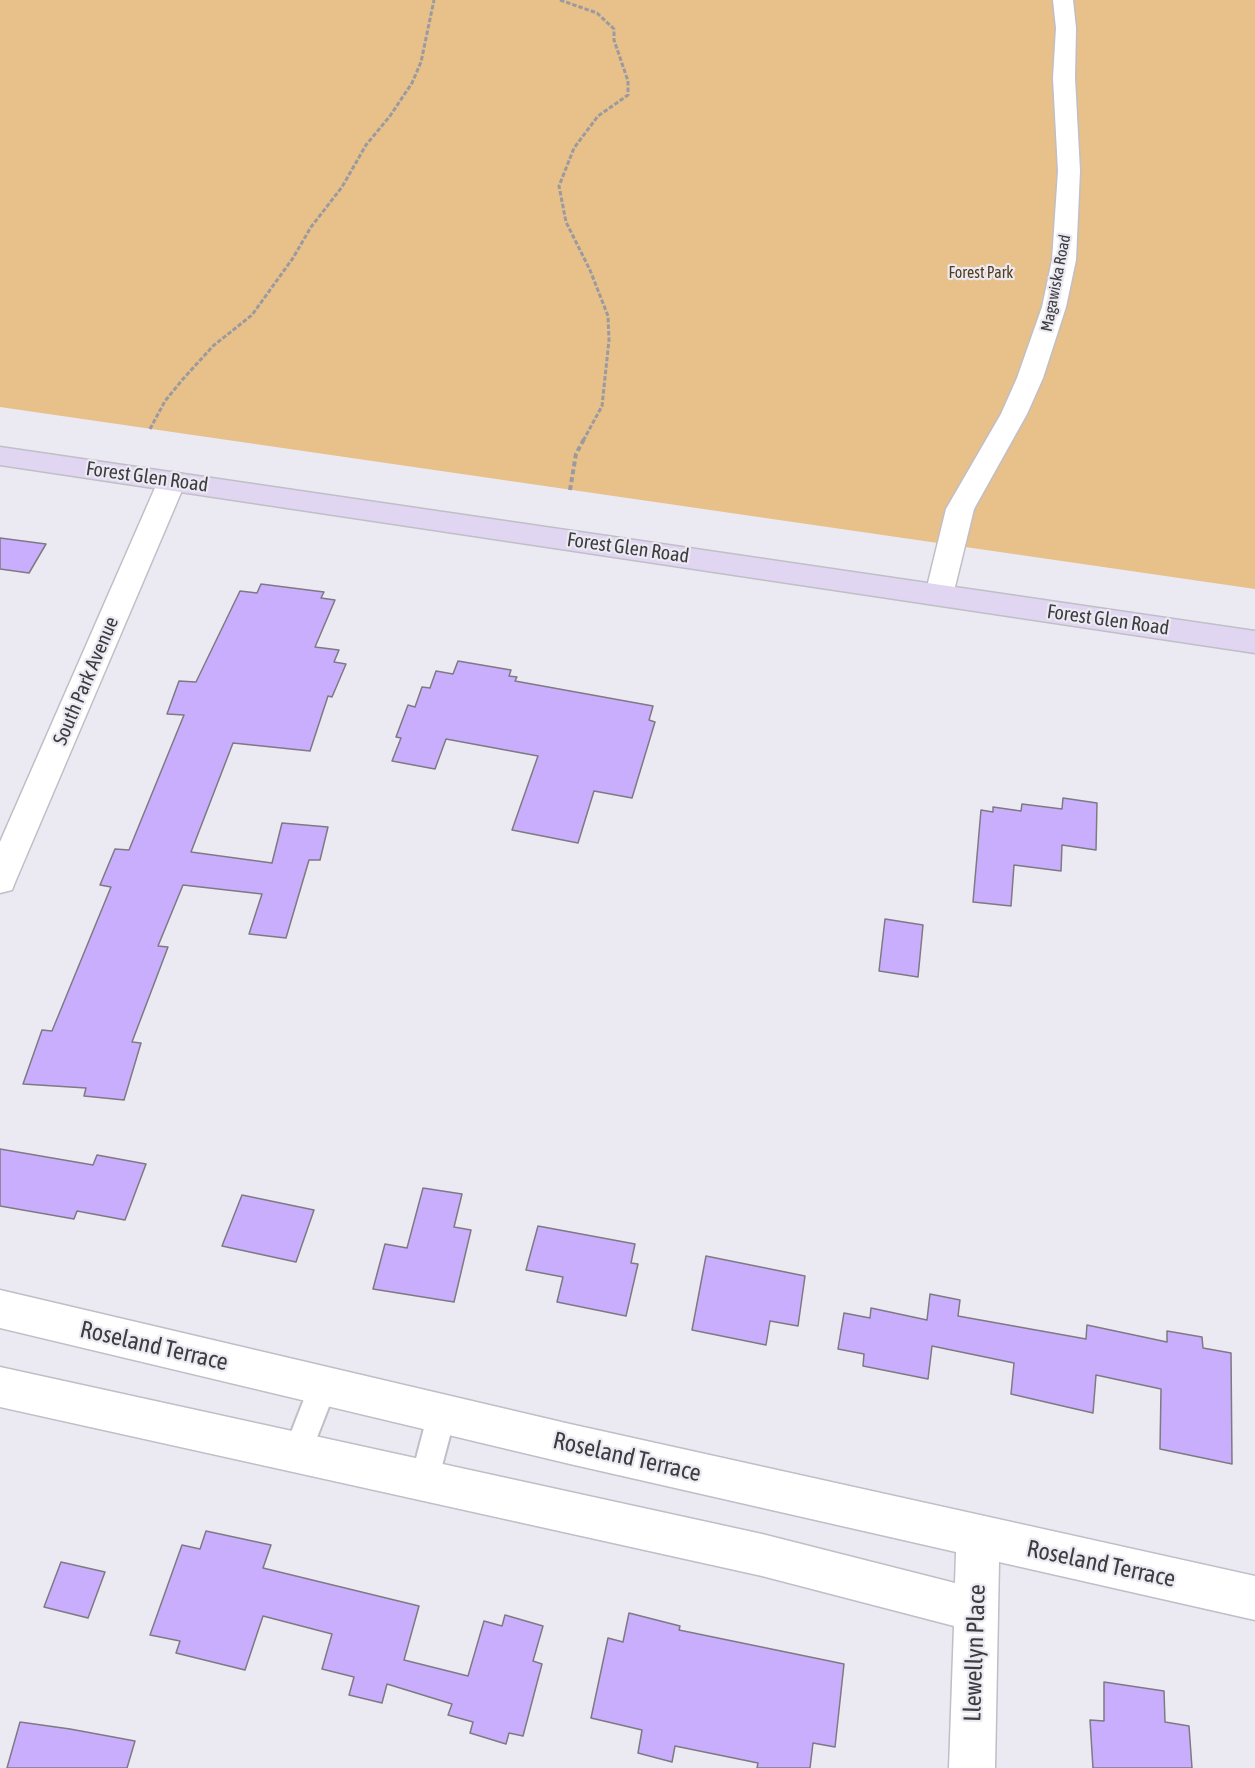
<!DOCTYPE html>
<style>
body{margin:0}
canvas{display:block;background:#ebe9f1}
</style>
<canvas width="1255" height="1768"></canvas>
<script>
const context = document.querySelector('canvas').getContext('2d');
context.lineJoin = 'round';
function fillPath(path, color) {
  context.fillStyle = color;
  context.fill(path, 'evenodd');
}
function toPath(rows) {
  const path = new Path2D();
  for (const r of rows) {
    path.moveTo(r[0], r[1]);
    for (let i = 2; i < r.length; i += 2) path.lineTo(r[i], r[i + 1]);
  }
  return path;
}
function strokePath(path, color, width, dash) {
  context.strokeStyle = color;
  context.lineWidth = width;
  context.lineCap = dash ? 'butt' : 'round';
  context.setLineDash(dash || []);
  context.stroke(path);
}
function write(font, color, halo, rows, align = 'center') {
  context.font = font + ' "Asap Condensed",sans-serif';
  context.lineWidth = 4.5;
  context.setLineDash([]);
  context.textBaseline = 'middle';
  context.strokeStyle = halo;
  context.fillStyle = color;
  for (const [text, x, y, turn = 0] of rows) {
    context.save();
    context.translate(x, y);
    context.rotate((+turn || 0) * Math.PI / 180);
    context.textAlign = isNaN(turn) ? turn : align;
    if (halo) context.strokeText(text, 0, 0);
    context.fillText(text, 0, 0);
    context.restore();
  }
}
fillPath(toPath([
 [0,0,1255,0,1255,589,0,407]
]), '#e8c08a');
const building = toPath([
 [0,538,46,544,29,573,0,569,0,538],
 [261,584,324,592,321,598,335,600,315,647,339,650,334,662,346,664,332,697,328,696,310,751,233,743,191,852,272,863,282,823,328,827,320,860,309,860,286,938,249,934,262,894,183,885,158,946,168,947,132,1042,141,1043,124,1100,84,1096,86,1088,23,1084,42,1030,52,1031,111,887,100,885,115,849,129,850,184,715,167,714,179,681,196,682,240,591,257,593,261,584],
 [458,661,511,670,509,676,517,677,515,681,653,706,649,720,655,722,632,798,594,791,578,843,512,830,538,756,446,739,435,769,392,761,401,738,396,737,408,705,415,707,422,687,430,688,436,671,453,674,458,661],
 [1063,798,1097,803,1096,850,1062,845,1061,871,1014,865,1011,906,973,902,981,810,993,812,993,807,1021,811,1022,804,1062,809,1063,798],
 [885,919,923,925,918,977,879,971,885,919],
 [0,1149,93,1165,97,1155,146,1164,125,1220,77,1211,74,1219,0,1206,0,1149],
 [423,1188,462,1194,454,1227,471,1230,454,1302,373,1289,385,1244,407,1248,423,1188],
 [242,1195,314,1210,296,1262,222,1246,242,1195],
 [538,1226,635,1244,631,1263,638,1264,626,1316,557,1302,563,1277,526,1270,538,1226],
 [706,1256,805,1276,798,1326,770,1321,766,1345,692,1330,706,1256],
 [930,1294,960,1300,958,1316,1086,1339,1087,1325,1167,1342,1167,1331,1202,1337,1203,1348,1231,1353,1232,1464,1160,1449,1161,1389,1096,1375,1093,1413,1011,1394,1014,1363,932,1346,928,1379,863,1366,864,1354,838,1349,844,1313,870,1318,871,1308,927,1320,930,1294],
 [206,1531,271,1545,263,1568,419,1606,404,1660,468,1676,484,1621,502,1626,505,1615,543,1626,533,1661,542,1664,523,1736,509,1733,506,1744,470,1733,473,1722,448,1715,452,1704,387,1684,382,1703,349,1695,354,1677,322,1669,332,1634,263,1616,245,1670,176,1653,180,1641,150,1635,182,1545,200,1549,206,1531],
 [61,1562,105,1572,88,1618,44,1607,61,1562],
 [629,1613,680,1626,679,1630,844,1664,835,1747,813,1743,810,1768,757,1768,758,1763,675,1746,672,1762,638,1753,642,1730,591,1718,608,1638,623,1642,629,1613],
 [1104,1682,1164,1691,1165,1722,1189,1726,1192,1768,1093,1768,1090,1720,1104,1721,1104,1682],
 [20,1722,70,1729,135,1741,127,1768,7,1768,20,1722]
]);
fillPath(building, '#caaefe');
strokePath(building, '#7d7a82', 1.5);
const lane = toPath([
 [323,1372,333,1376,337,1386,307,1463,297,1467,287,1463,283,1453,313,1376,323,1372],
 [442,1399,452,1403,456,1413,438,1481,434,1491,424,1495,414,1491,410,1481,428,1413,432,1403,442,1399]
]);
const street = toPath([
 [1053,0,1073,0,1076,28,1075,78,1080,171,1076,260,1066,307,1043,378,1027,414,974,509,953,595,949,602,939,605,929,602,925,595,946,509,1001,414,1017,378,1042,307,1052,260,1058,171,1053,78,1056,28,1053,0],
 [172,472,182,474,186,481,16,880,12,890,0,893,0,842,158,481,162,474,172,472],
 [0,1290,570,1424,1255,1576,1255,1620,999,1562,995,1768,949,1768,954,1626,762,1576,0,1407,0,1367,762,1534,955,1583,956,1552,570,1464,0,1328,0,1290]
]);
const secondary = toPath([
 [0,447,1255,631,1255,653,0,465,0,447]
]);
strokePath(lane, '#c0bec6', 4);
strokePath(street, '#c0bec6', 3);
strokePath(secondary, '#c0bec6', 3);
strokePath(toPath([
 [560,0,597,13,614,29,614,40,628,81,628,95,598,116,574,148,559,186,566,222,590,270,608,316,609,340,602,406,583,441],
 [150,429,165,401,183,379,213,346,252,315,293,258,311,227,342,187,366,145,390,116,412,83,421,62,434,0]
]), '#9b9a9f', 3, [4.5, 2]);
strokePath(toPath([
 [570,490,576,454,584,439]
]), '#9b9a9f', 4, [5, 3]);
fillPath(lane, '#fff');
fillPath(street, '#fff');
fillPath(secondary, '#e0d6f1');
write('16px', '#533c1b', '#ebe9f1', [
 ["Forest Park",981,273]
]);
write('16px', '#3d3c3f', '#ebe9f1', [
 ["Magawiska Road",1056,283,-79]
]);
write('20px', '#3d3c3f', '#ebe9f1', [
 ["Forest Glen Road",147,477,8],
 ["Forest Glen Road",628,548,8],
 ["Forest Glen Road",1108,620,8],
 ["South Park Avenue",86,681,-67]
]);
write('24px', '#3d3c3f', '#ebe9f1', [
 ["Roseland Terrace",154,1346,13],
 ["Roseland Terrace",627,1457,13],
 ["Roseland Terrace",1101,1564,12],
 ["Llewellyn Place",975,1653,-88]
]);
</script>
